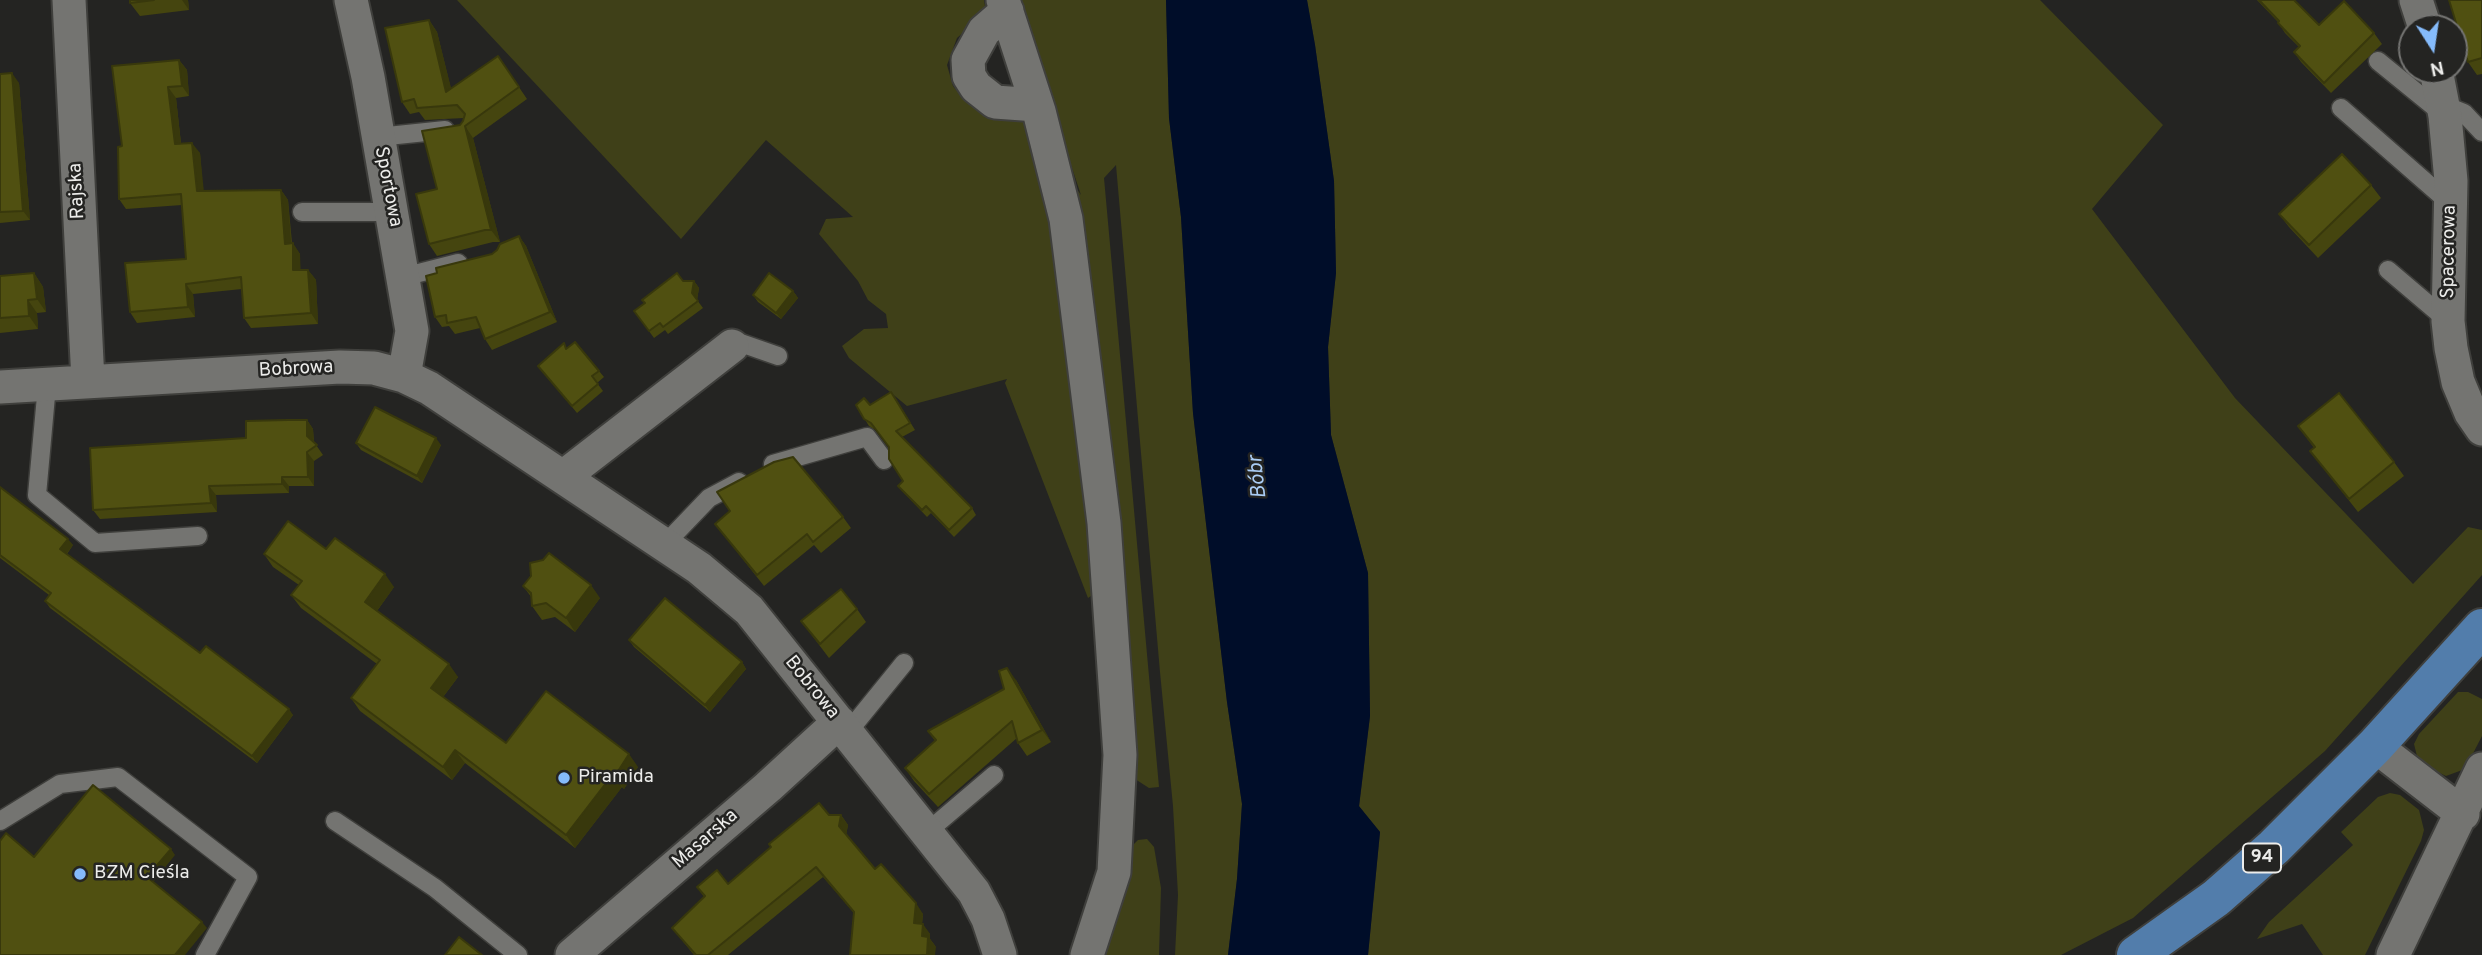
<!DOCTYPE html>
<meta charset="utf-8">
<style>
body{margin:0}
#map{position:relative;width:2482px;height:955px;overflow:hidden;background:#242422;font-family:Overpass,sans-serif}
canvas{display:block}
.north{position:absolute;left:2398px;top:14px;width:70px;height:70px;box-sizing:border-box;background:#242422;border:2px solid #747472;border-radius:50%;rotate:168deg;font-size:19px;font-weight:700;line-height:28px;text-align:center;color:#ececea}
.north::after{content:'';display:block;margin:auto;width:24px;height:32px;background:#85bbfb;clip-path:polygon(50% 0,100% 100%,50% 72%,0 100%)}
</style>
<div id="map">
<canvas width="2482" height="955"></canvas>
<div class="north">N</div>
</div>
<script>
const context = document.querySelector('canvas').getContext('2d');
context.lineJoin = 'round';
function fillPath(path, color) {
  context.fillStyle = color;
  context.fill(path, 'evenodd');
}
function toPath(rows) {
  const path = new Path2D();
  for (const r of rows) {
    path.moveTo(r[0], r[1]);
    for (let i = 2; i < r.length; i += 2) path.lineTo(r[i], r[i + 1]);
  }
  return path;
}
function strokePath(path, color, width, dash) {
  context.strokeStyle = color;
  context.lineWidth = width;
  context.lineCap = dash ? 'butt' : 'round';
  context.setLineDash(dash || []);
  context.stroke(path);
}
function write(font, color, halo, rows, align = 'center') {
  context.font = font + ' Overpass,sans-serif';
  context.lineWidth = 5;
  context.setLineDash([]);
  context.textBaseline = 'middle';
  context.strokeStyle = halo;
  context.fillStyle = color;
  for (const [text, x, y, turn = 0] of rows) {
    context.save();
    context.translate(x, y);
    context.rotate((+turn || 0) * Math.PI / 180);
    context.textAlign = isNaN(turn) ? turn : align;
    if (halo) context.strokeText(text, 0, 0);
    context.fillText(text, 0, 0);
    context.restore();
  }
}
fillPath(toPath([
 [457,0,984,0,987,18,976,21,957,38,947,65,953,86,966,102,1021,112,1055,226,1098,591,1088,598,1005,383,1007,379,907,406,849,358,842,346,864,329,888,328,886,314,868,300,858,281,819,234,826,219,853,217,766,140,681,239],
 [1016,0,1166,0,1169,118,1181,217,1193,413,1227,702,1242,804,1237,879,1228,955,1175,955,1178,895,1173,806,1160,672,1116,165,1104,178,1159,787,1149,788,1135,779,1072,182,1081,195],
 [1307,0,2040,0,2163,125,2092,209,2235,398,2413,584,2468,527,2482,530,2482,575,2325,751,2133,918,2061,955,1368,955,1380,832,1359,807,1370,716,1368,573,1331,435,1328,347,1336,273,1334,181,1315,45],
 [2458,692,2468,692,2482,699,2482,736,2465,769,2446,776,2425,766,2417,756,2414,744,2419,734],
 [2390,793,2400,795,2419,810,2424,830,2421,841,2365,955,2323,955,2302,924,2257,939,2269,922,2353,845,2341,832,2378,797],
 [1147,839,1154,847,1161,888,1159,955,1104,955,1130,848,1138,840]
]), '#3f4018');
fillPath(toPath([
 [1166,0,1307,0,1315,45,1334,181,1336,273,1328,347,1331,435,1368,573,1370,716,1359,806,1380,832,1368,955,1228,955,1237,879,1242,804,1227,702,1193,413,1181,217,1169,118]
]), '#000d29');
const lane = toPath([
 [2378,61,2443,114],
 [2442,104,2464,113,2482,132],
 [2341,108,2452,205],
 [378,137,445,130],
 [302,212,393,212],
 [2388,270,2448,321],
 [403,277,458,263],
 [732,346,735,341,778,356],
 [47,385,37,495,95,543,198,536],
 [773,464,867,437,884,460],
 [663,546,709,498,739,482],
 [848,732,904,663],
 [0,821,60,784,118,777,248,877,205,955],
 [335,821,435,888,518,955],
 [927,832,994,775]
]);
const street = toPath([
 [69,0,88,381],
 [351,0,368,77,412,331,404,376],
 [1003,0,1039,111,1066,219,1104,523,1120,755,1114,872,1087,955],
 [2416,0,2425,28],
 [1007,11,984,31,968,60,969,76,976,87,995,102,1037,105],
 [2436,70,2445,116,2451,181,2448,321,2451,348,2458,382,2471,413,2482,429],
 [0,387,340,367,374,368,404,376,429,388,699,568,749,610,974,892,988,919,1000,955],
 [563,477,732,346],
 [2375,746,2463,814],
 [572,955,768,787,839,722],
 [2393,955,2482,769]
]);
const primary = toPath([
 [2136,955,2216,898,2274,847,2375,746,2482,628]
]);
strokePath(lane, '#3f3f3c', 21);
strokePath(street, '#3f3f3c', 37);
strokePath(primary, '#3f3f3c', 42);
strokePath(lane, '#747471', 18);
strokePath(street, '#747471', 33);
strokePath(primary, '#527dab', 38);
fillPath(toPath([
 [130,0,188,0,189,10,140,16,130,3],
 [2257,0,2294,0,2319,25,2374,33,2382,44,2331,93,2301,62,2294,52,2299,47,2285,33,2278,22],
 [2482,0,2482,74,2477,75,2468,62],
 [429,20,437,32,451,89,498,56,527,99,473,138,500,242,493,242,437,256,429,244,437,189,460,125,463,121,464,118,425,120,419,112,410,114,402,102],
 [179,60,187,70,189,96,176,98,181,143,200,153,203,191,281,190,288,200,292,243,300,254,300,270,308,270,316,280,318,324,251,328,244,318,242,289,193,294,195,317,137,323,130,312,186,259,182,205,126,209,119,199,122,146],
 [0,74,19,83,30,220,0,223],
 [2371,185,2381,198,2318,258,2289,227,2279,214],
 [519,236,526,246,557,322,492,350,485,339,480,328,455,334,449,326,442,327,435,317,437,273,492,254],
 [34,273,43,287,46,312,37,313,38,329,0,333,0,276],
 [683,281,694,281,699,288,697,300,703,308,668,334,665,330,654,338,634,311],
 [793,291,798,298,781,319,758,302,753,295],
 [538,366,599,371,604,377,597,383,603,391,577,413],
 [896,399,915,430,902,437,972,508,976,515,954,537,931,513,927,517,903,492,898,486,903,481,889,447,876,430,869,426,856,405,870,405],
 [307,420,313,429,314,442,323,455,314,461,314,486,289,486,289,493,216,495,217,512,100,519,93,510,246,438],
 [2298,426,2394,462,2404,476,2358,512,2310,451,2314,448],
 [356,443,441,445,422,483,361,450],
 [0,487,73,545,67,554,200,653,293,715,257,763,50,608,45,601,49,595,0,558],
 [843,517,851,528,821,553,814,545,764,586,715,524],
 [326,549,394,587,377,611,458,677,443,697,506,743,638,767,624,789,622,787,575,848,465,763,452,780,360,711,351,698,377,664,301,608,291,595,299,585,273,567,264,554],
 [523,586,600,598,575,632,555,617,542,620,532,606,532,598],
 [857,609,866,622,829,658,801,621],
 [629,640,742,662,746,669,710,712,634,647],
 [1016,680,1051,742,1027,756,1018,743,1017,738,938,807,914,781,905,768,935,741,928,731,1004,689],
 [829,815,841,815,848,825,846,835,875,869,923,914,922,924,930,934,930,939,936,947,854,913,823,877,728,955,694,955,672,928,704,897,697,887,728,884]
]), '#45450f');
fillPath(toPath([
 [182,0,188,0,189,10],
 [429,20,437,32,455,104,446,92],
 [179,60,187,70,189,96,182,86],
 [12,73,19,83,30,220,23,211],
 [168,87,176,98,182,154,175,144],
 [465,126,473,138,500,242,491,230],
 [192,143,200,153,205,202,197,191],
 [281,190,288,200,292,254,285,244],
 [519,236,526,246,557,322,550,312],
 [293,243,300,254,301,281,293,270],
 [308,270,316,280,318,324,311,313],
 [34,273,43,287,46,312,37,299],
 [694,281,699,288,697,300,692,293],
 [186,284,193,294,195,317,188,307],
 [793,291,798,298,781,319,776,313],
 [28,300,37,313,38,329,29,316],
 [307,420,313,429,314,445,307,436],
 [436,438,441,445,422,483,417,476],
 [307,452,314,461,314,486,308,477],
 [282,477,289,486,289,493,282,484],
 [209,486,216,495,217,512,211,503],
 [68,539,73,545,65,556,60,549],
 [385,574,394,587,374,615,365,602],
 [591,585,600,598,575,632,566,618],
 [742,662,746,669,710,712,705,705],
 [449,664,458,677,440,701,431,688],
 [1007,668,1016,680,1051,742,1042,730],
 [289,709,293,715,257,763,252,756],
 [455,750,465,763,452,780,443,767],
 [629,754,638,767,624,789,615,776],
 [613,774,622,787,575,848,566,835],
 [841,815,848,825,846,836,839,826],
 [171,849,175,855,152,884,147,877],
 [916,903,923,914,921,934,914,923],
 [202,922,207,928,185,955,175,955],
 [923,924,930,934,930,939,936,947,935,955,927,955,922,936]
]), '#38380c');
const building = toPath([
 [130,0,154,0,130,3,130,0],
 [2259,0,2294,0,2319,25,2344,1,2374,33,2324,83,2294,52,2300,46,2278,23,2279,21,2259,0],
 [2449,0,2482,0,2482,58,2468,62,2449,0],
 [429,20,446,92,498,56,519,87,465,126,491,230,485,230,429,244,416,194,437,189,422,131,460,125,463,121,465,114,457,105,417,108,414,99,402,102,385,28,429,20],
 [179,60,182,86,168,87,175,144,192,143,197,191,281,190,285,244,293,243,293,270,308,270,311,313,244,318,241,277,186,284,188,307,130,312,125,263,186,259,181,194,119,199,118,147,122,146,112,66,179,60],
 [12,73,23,211,0,212,0,74,12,73],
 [2342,154,2371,185,2309,245,2279,214,2342,154],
 [519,236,550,312,485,339,476,317,447,323,446,315,435,317,426,276,437,273,436,268,492,254,497,250,500,244,519,236],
 [34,273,37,299,28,300,29,316,0,318,0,276,34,273],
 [677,273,683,281,694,281,692,293,698,301,663,327,660,323,649,331,634,311,645,303,642,300,677,273],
 [769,273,793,291,776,313,753,295,769,273],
 [575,342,599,371,592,376,598,384,572,406,538,366,564,343,566,349,575,342],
 [891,392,910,423,896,431,972,508,949,530,926,506,922,510,898,486,903,481,889,459,889,447,871,423,864,419,856,405,864,398,870,405,891,392],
 [2339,393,2394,462,2349,499,2310,451,2315,447,2298,426,2339,393],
 [375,407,436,438,417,476,356,443,375,407],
 [288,420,307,420,307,436,317,445,307,452,308,477,282,477,282,484,209,486,211,503,93,510,90,448,246,438,246,421,288,420],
 [793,457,843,517,813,542,807,534,757,575,715,524,730,511,717,492,774,462,793,457],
 [0,487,68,539,60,549,200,653,206,646,289,709,252,756,45,601,51,593,0,555,0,487],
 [288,521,326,549,335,538,385,574,365,602,449,664,431,688,506,743,546,691,629,754,615,776,613,774,566,835,455,750,443,767,351,698,380,660,291,595,302,581,264,554,288,521],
 [549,553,591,585,566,618,546,603,532,606,531,593,523,586,531,576,530,563,543,560,549,553],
 [841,589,857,609,820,644,801,621,841,589],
 [665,598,742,662,705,705,629,640,665,598],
 [1007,668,1042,730,1018,743,1012,721,929,794,905,768,936,740,928,731,1004,689,999,671,1007,668],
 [93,785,171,849,147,877,202,922,175,955,0,955,0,841,6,833,34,857,93,785],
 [819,803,829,815,841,815,839,826,875,869,881,864,916,903,914,923,923,924,922,936,928,937,927,955,850,955,854,912,816,867,708,955,696,955,672,928,705,896,697,887,717,870,728,884,771,847,769,844,819,803],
 [459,937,482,955,445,955,459,937]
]);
fillPath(building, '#505011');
strokePath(building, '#38380c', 2);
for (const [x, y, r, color] of [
 [564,778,7,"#85bbfb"],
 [80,874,7,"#85bbfb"]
]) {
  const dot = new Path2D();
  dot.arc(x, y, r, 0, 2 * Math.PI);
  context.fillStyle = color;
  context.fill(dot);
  strokePath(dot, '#242422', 2.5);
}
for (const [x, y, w] of [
 [2262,858,38]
]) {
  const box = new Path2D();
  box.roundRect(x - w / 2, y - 14.5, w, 29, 5);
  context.fillStyle = '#242422';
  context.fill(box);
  strokePath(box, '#ececea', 2);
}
write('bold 18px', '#ececea', null, [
 ["94",2262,858]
]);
write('19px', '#ececea', '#242422', [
 ["Sportowa",387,187,79],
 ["Rajska",78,191,-93],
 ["Spacerowa",2450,252,-89],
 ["Bobrowa",296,370,-3],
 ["Bobrowa",811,688,51],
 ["Masarska",706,840,-41]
]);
write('19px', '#ececea', '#242422', [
 ["Piramida",578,778],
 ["BZM Cieśla",94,874]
], 'left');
write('italic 21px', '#aaccf4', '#242422', [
 ["Bóbr",1259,477,-96]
]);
</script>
